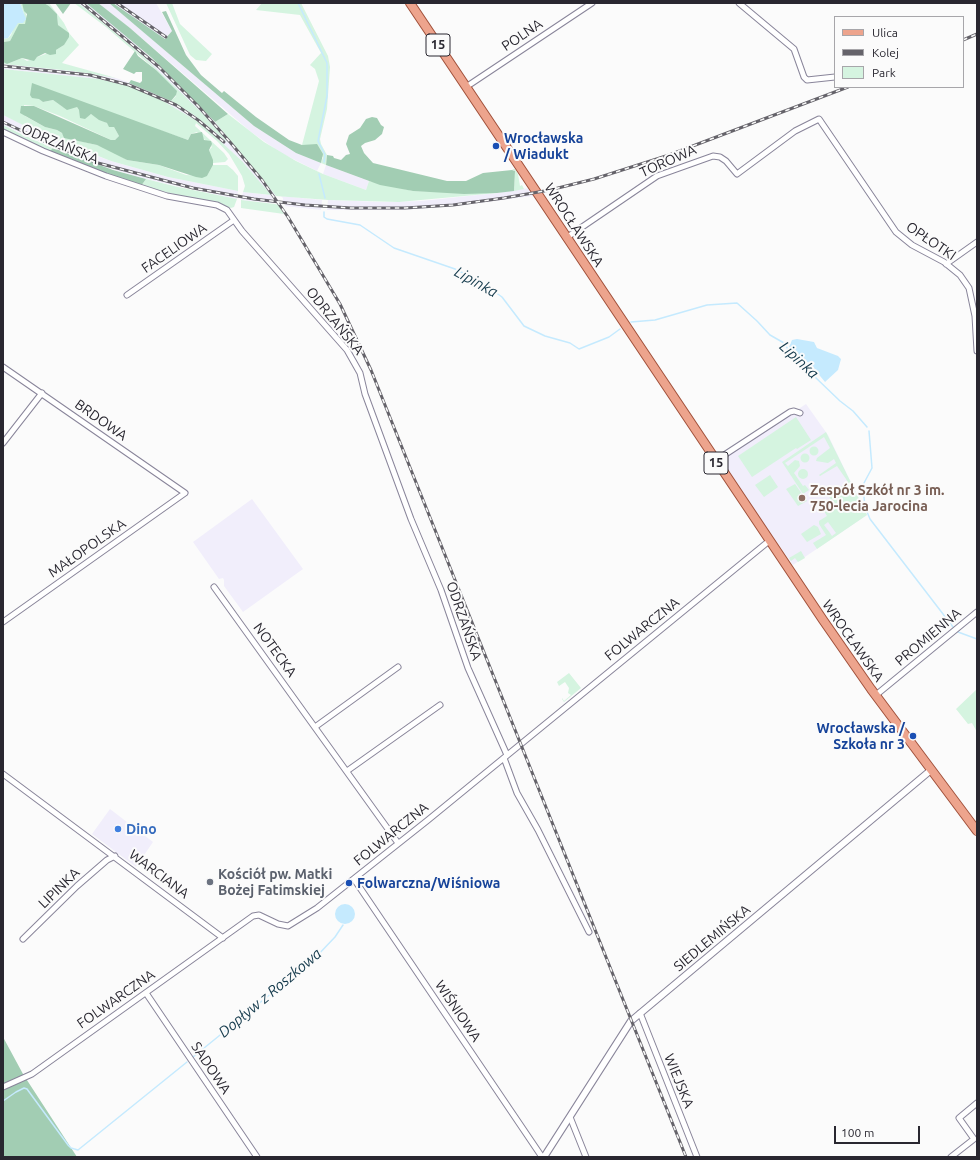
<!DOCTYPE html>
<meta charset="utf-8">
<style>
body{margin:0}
#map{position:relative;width:980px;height:1160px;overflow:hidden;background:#fbfbfb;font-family:Ubuntu,sans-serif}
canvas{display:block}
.frame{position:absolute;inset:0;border:4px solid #292730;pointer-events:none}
.legend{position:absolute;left:834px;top:16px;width:130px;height:72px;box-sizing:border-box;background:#fbfbfb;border:1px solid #a7a6aa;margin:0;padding:5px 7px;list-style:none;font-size:12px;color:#292730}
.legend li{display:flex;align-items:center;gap:8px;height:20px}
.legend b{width:20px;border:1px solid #a7a6aa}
.scale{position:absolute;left:834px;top:1126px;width:86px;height:18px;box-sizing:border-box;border:2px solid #292730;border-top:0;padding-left:5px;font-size:12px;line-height:14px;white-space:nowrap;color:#292730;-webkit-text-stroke:3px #fbfbfb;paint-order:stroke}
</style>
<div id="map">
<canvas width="980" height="1160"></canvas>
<div class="frame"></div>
<ul class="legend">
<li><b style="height:5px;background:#eda48d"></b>Ulica</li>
<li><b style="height:5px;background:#65636a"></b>Kolej</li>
<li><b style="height:11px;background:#d5f4e0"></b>Park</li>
</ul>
<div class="scale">100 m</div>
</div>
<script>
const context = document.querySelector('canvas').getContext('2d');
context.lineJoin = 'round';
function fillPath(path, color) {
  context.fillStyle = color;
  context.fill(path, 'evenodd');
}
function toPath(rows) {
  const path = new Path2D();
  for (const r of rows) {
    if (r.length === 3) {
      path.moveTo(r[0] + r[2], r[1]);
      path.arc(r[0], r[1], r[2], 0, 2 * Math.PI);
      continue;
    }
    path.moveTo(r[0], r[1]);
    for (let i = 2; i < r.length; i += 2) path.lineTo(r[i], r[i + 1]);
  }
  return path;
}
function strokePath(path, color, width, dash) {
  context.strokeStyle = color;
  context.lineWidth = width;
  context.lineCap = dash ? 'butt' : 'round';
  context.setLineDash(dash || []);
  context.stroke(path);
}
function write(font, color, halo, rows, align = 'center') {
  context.font = font + ' Ubuntu,sans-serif';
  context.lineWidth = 4;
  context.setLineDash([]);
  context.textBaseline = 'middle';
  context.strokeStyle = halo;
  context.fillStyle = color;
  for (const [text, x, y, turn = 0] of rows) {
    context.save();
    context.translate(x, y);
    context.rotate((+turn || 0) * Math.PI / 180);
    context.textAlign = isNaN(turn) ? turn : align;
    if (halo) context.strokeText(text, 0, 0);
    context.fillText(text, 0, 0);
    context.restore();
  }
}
fillPath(toPath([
 [78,3,86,3,124,33,194,98,267,183,276,196,271,195,273,203,241,200,243,192,270,195,242,161,217,138,197,121,163,101,129,86,99,79,3,69,3,64,72,71,116,78,142,87,178,105,194,115,228,142,127,41],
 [98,3,109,3,120,12,254,126,296,153,321,163,317,171,281,153,251,132,130,28],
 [113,3,156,3,172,31,165,39],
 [3,115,63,143,111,161,168,177,238,191,237,199,146,179,85,161,3,125],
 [326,165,369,181,366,190,323,174],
 [529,188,533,196,455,206,403,210,327,210,328,200,383,202,421,201,497,193],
 [281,196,322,200,321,210,285,206,286,202,283,201,283,198],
 [806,404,828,435,867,515,793,565,720,461],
 [252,499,303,569,243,612,224,586,224,580,223,578,219,579,193,542],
 [110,809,153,842,136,867,92,834]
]), '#f1eefb');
fillPath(toPath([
 [20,3,24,5,27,19,25,24,19,25,10,41,3,42,3,39,8,38,11,35,14,27,24,14],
 [44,3,49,3,64,23,69,33,79,45,62,63,116,78,72,71,3,64,3,62,7,64,22,58,27,61,56,50,64,45,66,32,58,25,57,14,49,6],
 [74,3,78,3,90,12,143,56,203,114,230,144,194,115,171,101,176,96,174,90,156,70,106,27],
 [166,3,172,3,180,24,212,54,206,61,196,60,190,55],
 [262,3,301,3,328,56,330,67,327,109,320,139,321,144,327,155,326,165,321,163,323,157,302,145,319,81,315,69,310,65,321,53,300,15,256,10],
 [3,69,99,79,129,86,163,101,197,121,217,138,242,161,271,195,243,192,245,186,242,176,229,154,217,141,196,123,195,126,224,153,228,159,225,162,213,163,209,150,212,147,197,132,191,134,188,140,32,86,32,92,43,102,53,100,63,107,77,107,85,118,91,114,114,127,119,136,115,140,111,140,60,116,34,106,24,105,25,116,45,127,57,130,71,139,97,145,111,150,127,160,159,165,186,175,207,176,213,165,227,165,233,170,238,176,238,191,168,177,111,161,37,132,3,115],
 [228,114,264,142,296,161,323,174,366,190,369,181,413,191,497,193,399,202,328,200,276,196,215,122],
 [3,125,21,134,53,148,49,152,3,131],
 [512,169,515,169,518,174,520,186,522,185,524,189,514,191,515,171],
 [146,179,178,187,237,199,234,207,231,208,141,186],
 [241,200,275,204,279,205,284,214,241,208],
 [796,417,811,440,797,449,796,448,752,477,738,456],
 [826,432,867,515,817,549,813,543,826,535,819,524,819,521,827,516,824,511,834,504,828,495,848,482,837,466,820,476,819,475,836,463,834,459,828,463,816,461,817,458,830,448,824,437,785,463,788,466,795,460,799,461,800,466,794,473,803,486,805,485,809,490,803,494,782,462],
 [828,522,836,533,832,536,830,533,826,535,830,533,824,525],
 [814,451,4.5],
 [805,458,4.5],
 [803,474,5],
 [770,475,778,487,764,497,755,485],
 [795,484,807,501,798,506,786,489],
 [814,525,818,527,821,534,807,542,801,534],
 [801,551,805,558,798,562,795,558,791,561,789,558],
 [569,673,581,688,564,702,562,699,562,698,564,701,571,695,568,693,569,688,565,682,559,686,557,682],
 [977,689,977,732,972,723,968,724,956,709]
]), '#d5f4e0');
fillPath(toPath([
 [22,3,44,3,49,6,57,14,58,25,69,33,69,37,64,45,56,50,56,54,50,55,45,53,37,57,34,61,22,58,7,64,3,62,3,42,10,41,19,24,25,24,27,14,24,11],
 [55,3,71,3,63,14],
 [86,3,98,3,102,6,130,28,228,114,215,122,152,58],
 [109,3,113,3,165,39,172,31,162,12,166,11,186,55,201,75,222,93,224,91,256,117,289,140,302,145,317,144,323,154,321,163,296,153,254,126],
 [135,51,138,56,156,70,177,91,176,95,171,101,129,83,131,80,140,83,142,81,142,72,136,72,134,74,123,69],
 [32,83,188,140,191,134,202,132,204,140,211,141,212,144,209,150,213,160,213,165,207,176,202,178,196,177,159,165,127,160,97,145,64,138,62,133,57,130,45,127,20,113,21,106,34,106,111,140,115,140,119,136,114,127,109,127,107,123,99,120,91,114,85,119,80,118,79,110,77,107,67,110,53,100,43,102,39,99,32,98,30,95],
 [372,117,377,118,381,125,384,127,382,134,375,140,365,143,361,146,364,153,373,163,447,181,466,181,483,173,512,170,515,171,514,191,497,193,464,194,413,191,380,185,326,165,327,155,333,156,334,158,341,160,346,155,350,154,346,144,349,135,360,128,366,119],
 [53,148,113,170,146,179,141,186,100,172,49,152],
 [3,1037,23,1074,77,1157,3,1157]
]), '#a2cdb3');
fillPath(toPath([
 [3,3,20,3,26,19,23,23,18,23,8,38,3,39],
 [797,339,814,342,817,348,838,356,841,359,838,370,825,382,811,365,789,347,792,340],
 [345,914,10]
]), '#c5eafe');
strokePath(toPath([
 [298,3,327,63,327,96,318,141,325,155,324,162],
 [319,174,325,198],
 [324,212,324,217,327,219,360,225,394,248,455,269,481,282,502,297,524,326,545,336,570,343,579,349,609,337,620,329],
 [631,322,655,320,707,305,737,303,757,321,770,335,784,343,791,354,840,401,853,411,867,427],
 [869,431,872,468,864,483,863,487,865,507,870,519,953,627],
 [958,632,977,639],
 [193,1057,315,958,335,937,343,925],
 [3,1101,16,1092,24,1088,27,1089,68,1145,71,1148,78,1150,187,1062]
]), '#c5eafe', 1.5);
const minor = toPath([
 [739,3,794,49,804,77,807,80,835,77],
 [466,87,592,3],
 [3,132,43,151,106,176,167,196,217,205,227,210,242,231,347,350,360,373,365,394,411,519,441,590,468,668,507,755],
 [566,238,657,176,713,156,720,157,726,161,737,174,795,131,819,119,896,232,912,245,944,262,960,275,969,288,975,316,977,351],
 [946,264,977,242],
 [127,295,234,220],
 [3,367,185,493,3,622],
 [3,443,42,393],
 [715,461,790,412,794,411,800,413],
 [214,587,398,843],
 [876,695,977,612],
 [315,727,398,667],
 [504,758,517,793,538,830,589,932],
 [347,771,440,705],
 [3,774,223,938],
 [354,879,542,1157],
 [23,939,77,886,107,860,115,856],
 [146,993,257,1157],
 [640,1013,697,1157],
 [3,1087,32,1074,253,916,259,915,278,924,288,926,317,908,428,820,769,541],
 [570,1117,586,1157],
 [951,1157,974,1139,959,1118,977,1103]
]);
const tertiary = toPath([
 [544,1157,631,1021,931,770]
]);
const primary = toPath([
 [410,3,823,620,871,689,977,831]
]);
strokePath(minor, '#89859a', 7);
strokePath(tertiary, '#89859a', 8);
strokePath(primary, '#a1513b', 10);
strokePath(minor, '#fff', 5);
strokePath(tertiary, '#fff', 6);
strokePath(primary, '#eda48d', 8);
const rail = toPath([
 [82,3,159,67,198,106,230,142,262,180,288,217,340,304,371,370,686,1157],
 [117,3,166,37],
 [963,40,977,34],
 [3,66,90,75,129,85,176,105,198,120,224,142],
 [3,122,50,144,98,163,193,188,254,199,305,205,351,208,405,208,453,205,504,198,550,190,594,179,669,155,848,87]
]);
strokePath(rail, '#65636a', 3);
strokePath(rail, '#fbfbfb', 1.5, [4.5]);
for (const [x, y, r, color] of [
 [496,146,4,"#1a4fb4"],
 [802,498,4,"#8d6e63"],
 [913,736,4,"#1a4fb4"],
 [118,829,4,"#3f7fe0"],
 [210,882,4,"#6b7280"],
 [349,883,4,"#1a4fb4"]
]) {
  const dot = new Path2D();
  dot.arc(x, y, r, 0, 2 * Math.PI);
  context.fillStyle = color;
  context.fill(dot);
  strokePath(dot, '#fbfbfb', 1.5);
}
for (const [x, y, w] of [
 [438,45,24],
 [716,463,24]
]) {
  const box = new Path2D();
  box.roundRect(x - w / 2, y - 11, w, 22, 3);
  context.fillStyle = '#fbfbfb';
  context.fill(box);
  strokePath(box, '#292730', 1);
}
write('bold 13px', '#292730', null, [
 ["15",438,45],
 ["15",716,463]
]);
write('14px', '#292730', '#fbfbfb', [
 ["POLNA",522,35,-34],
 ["ODRZAŃSKA",60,144,23],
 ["TOROWA",668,161,-24],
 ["WROCŁAWSKA",574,225,57],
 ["OPŁOTKI",931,241,34],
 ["FACELIOWA",174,248,-35],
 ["ODRZAŃSKA",335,321,51],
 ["BRDOWA",101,420,35],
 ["MAŁOPOLSKA",87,548,-35],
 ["ODRZAŃSKA",464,621,71],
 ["FOLWARCZNA",642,629,-39],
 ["PROMIENNA",928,637,-40],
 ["WROCŁAWSKA",853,641,55],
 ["NOTECKA",275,650,54],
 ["FOLWARCZNA",391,834,-39],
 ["WARCIANA",159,874,37],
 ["LIPINKA",59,888,-44],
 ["SIEDLEMIŃSKA",712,938,-40],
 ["FOLWARCZNA",116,999,-35],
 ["WIŚNIOWA",458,1011,56],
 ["SADOWA",211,1068,56],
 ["WIEJSKA",679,1081,68]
]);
write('bold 14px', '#164399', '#fbfbfb', [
 ["Wrocławska",504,138],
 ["/ Wiadukt",504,154],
 ["Wrocławska /",905,728,"right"],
 ["Szkoła nr 3",905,744,"right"],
 ["Folwarczna/Wiśniowa",357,883]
], 'left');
write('bold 14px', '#785e54', '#fbfbfb', [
 ["Zespół Szkół nr 3 im.",810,490],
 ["750-lecia Jarocina",810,506]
], 'left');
write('bold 14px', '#366cbe', '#fbfbfb', [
 ["Dino",126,829]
], 'left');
write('bold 14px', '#5b616d', '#fbfbfb', [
 ["Kościół pw. Matki",218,874],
 ["Bożej Fatimskiej",218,890]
], 'left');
write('italic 15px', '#13394b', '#fbfbfb', [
 ["Lipinka",476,282,29],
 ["Lipinka",799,360,43],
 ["Dopływ z Roszkowa",270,993,-40]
]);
</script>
